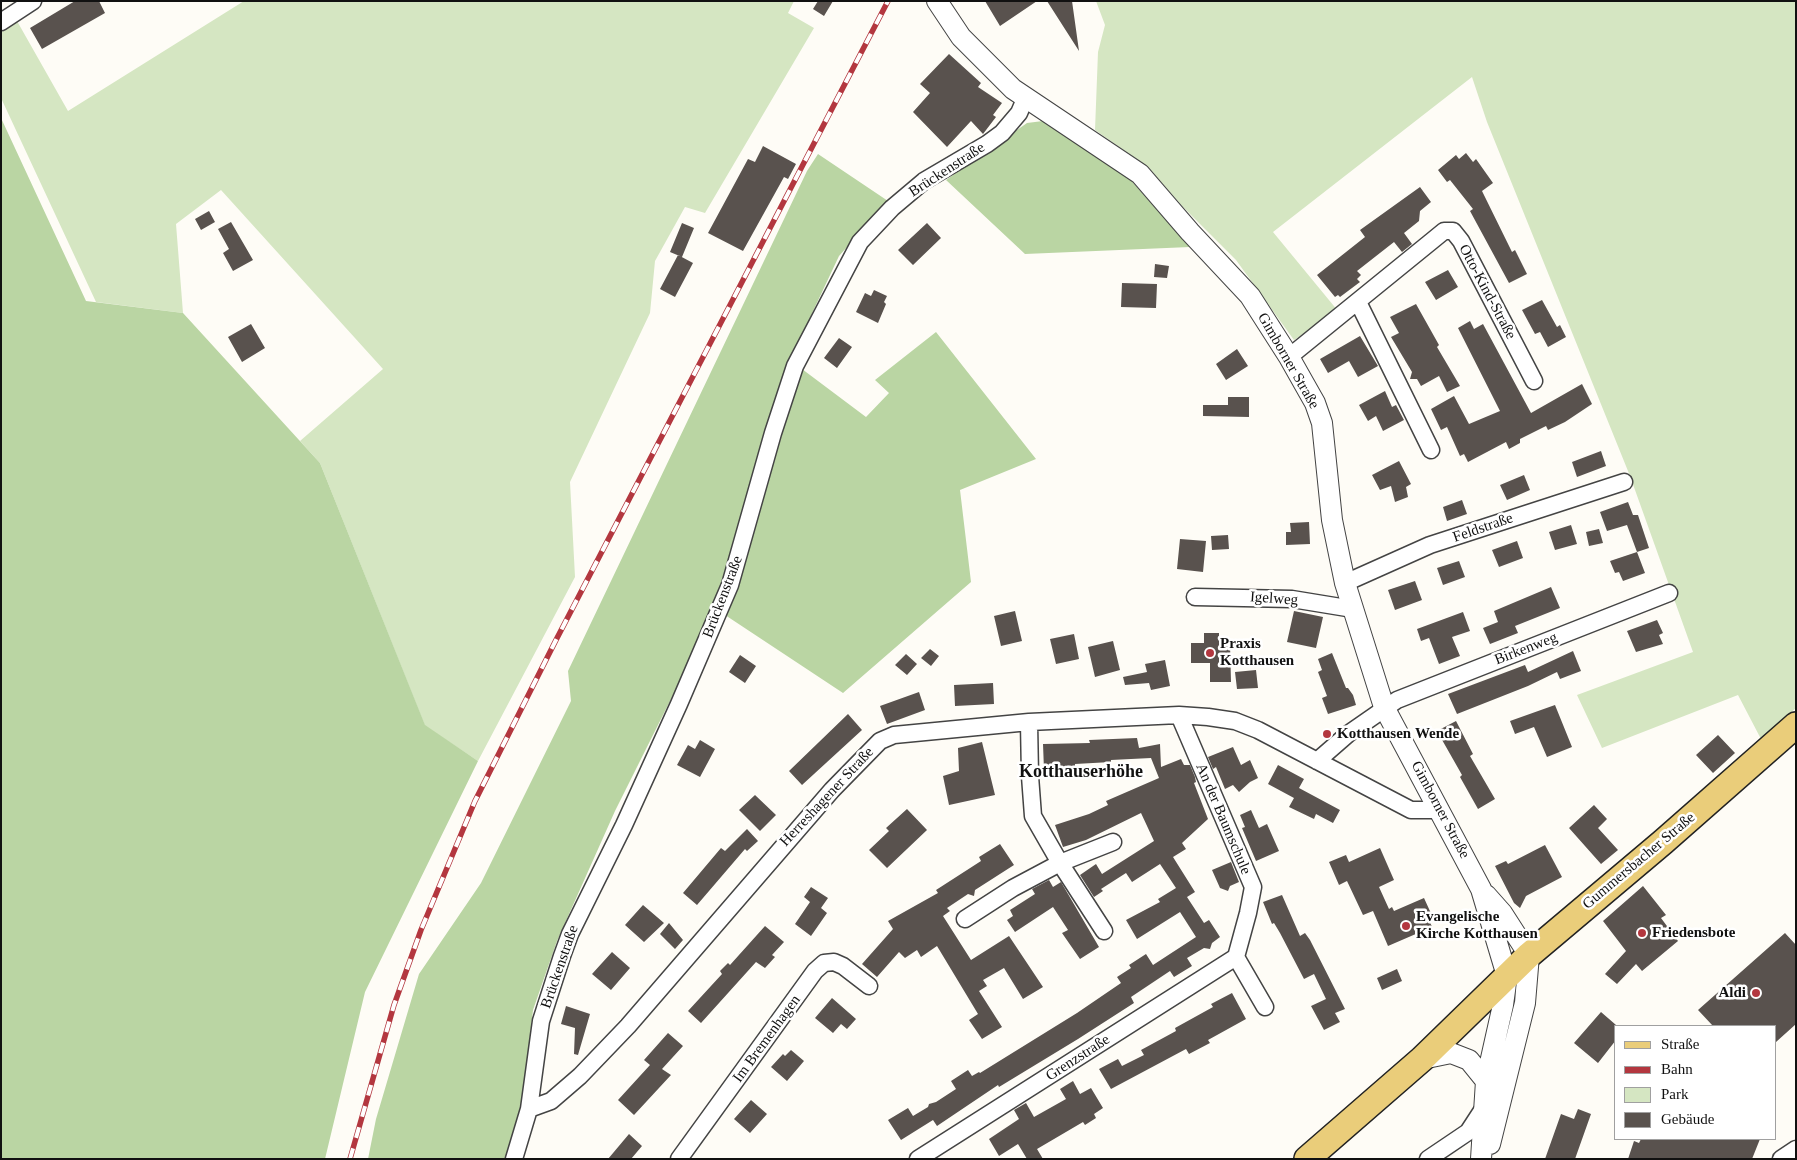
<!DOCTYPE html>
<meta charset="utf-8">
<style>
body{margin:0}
#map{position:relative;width:1797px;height:1160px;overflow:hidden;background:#fefcf6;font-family:"Times New Roman",serif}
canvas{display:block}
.frame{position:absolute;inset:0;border:2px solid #111;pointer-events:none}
.legend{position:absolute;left:1614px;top:1025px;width:162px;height:115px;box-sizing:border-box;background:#fff;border:1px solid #a0a0a0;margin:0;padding:6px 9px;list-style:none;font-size:15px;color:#111}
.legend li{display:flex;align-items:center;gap:10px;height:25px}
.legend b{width:25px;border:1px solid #a0a0a0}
</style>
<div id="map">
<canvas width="1797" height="1160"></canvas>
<div class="frame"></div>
<ul class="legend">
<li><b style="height:6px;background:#eacd7a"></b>Straße</li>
<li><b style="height:6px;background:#b3373f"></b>Bahn</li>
<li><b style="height:14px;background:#d5e6c2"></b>Park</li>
<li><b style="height:14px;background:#59524e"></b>Gebäude</li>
</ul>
</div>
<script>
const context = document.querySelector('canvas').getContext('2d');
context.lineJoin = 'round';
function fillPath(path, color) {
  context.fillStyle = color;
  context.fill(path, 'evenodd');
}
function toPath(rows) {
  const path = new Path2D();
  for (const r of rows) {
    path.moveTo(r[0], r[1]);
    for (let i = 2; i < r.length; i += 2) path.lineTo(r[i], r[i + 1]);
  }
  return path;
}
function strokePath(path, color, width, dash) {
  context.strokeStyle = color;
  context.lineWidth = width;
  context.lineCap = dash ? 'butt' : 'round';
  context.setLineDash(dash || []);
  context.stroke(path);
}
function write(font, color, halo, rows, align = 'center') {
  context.font = font + ' "Times New Roman",serif';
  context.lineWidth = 5;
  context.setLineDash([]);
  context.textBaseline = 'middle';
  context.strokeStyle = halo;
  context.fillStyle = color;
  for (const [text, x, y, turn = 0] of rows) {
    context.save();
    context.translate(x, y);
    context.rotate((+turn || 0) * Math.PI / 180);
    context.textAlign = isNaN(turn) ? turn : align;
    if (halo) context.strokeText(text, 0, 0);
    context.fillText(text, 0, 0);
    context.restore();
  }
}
fillPath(toPath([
 [244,1,794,1,788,13,814,28,705,213,685,207,655,261,650,313,570,482,575,577,478,761,425,726,320,463,300,441,383,369,221,190,176,224,183,313,96,302,1,98,1,31,17,21,68,111],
 [1096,1,1796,1,1796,708,1761,739,1738,695,1602,748,1577,695,1693,652,1630,476,1487,122,1472,77,1273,232,1338,311,1294,340,1236,260,1183,207,1149,168,1095,130,1098,52,1105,25]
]), '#d5e6c2');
fillPath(toPath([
 [1,118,86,301,183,313,320,463,425,725,478,761,365,992,325,1159,1,1159],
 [1043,121,1128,177,1190,247,1025,254,946,180,1027,123],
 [818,154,888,201,839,256,790,360,866,417,889,393,875,380,936,332,1036,459,960,490,971,582,843,693,716,609,615,811,557,941,533,1010,522,1105,506,1159,368,1159,376,1119,419,974,481,883,571,701,568,671,807,171]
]), '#bad5a3');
fillPath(toPath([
 [75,1,99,1,105,13,42,49,30,28],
 [818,1,833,1,824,16,813,9],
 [985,1,1037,1,1000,26],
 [1047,1,1072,1,1079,51],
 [949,54,981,83,978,87,1002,103,993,115,996,117,983,134,971,121,947,147,913,112,930,93,920,84],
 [763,146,796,164,788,179,784,177,743,251,708,233,748,159,755,162],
 [1466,153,1473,162,1476,159,1493,183,1482,191,1512,252,1515,250,1527,274,1509,283,1470,211,1473,209,1450,180,1447,182,1438,170,1456,155,1459,159],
 [1420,187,1431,202,1420,211,1419,221,1404,233,1412,244,1402,252,1394,242,1357,271,1361,275,1357,279,1360,282,1340,297,1338,295,1335,297,1317,275,1365,237,1360,230],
 [209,211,215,222,201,230,195,219],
 [231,222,253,260,233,271,223,253,229,249,218,229],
 [682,223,694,228,682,257,670,252],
 [927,223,941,238,913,265,898,250],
 [678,255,693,263,675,297,660,289],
 [1155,264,1169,266,1167,278,1154,277],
 [1448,270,1458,287,1436,300,1425,282],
 [1122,283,1157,284,1156,308,1121,307],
 [874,290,887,296,884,302,886,304,878,323,856,312,865,293,871,296],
 [1542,300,1557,327,1560,325,1566,337,1548,347,1540,332,1535,334,1522,310],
 [1416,304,1439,345,1437,347,1460,386,1447,392,1439,376,1421,386,1417,379,1410,379,1412,372,1391,337,1399,333,1390,317],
 [1470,321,1474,329,1483,324,1531,413,1582,384,1592,404,1565,422,1548,430,1546,426,1520,439,1520,443,1509,449,1506,442,1468,462,1464,454,1460,456,1447,427,1441,430,1431,409,1454,396,1469,424,1500,411,1458,328],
 [251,324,265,348,242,362,228,337],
 [1360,336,1378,366,1358,377,1349,361,1328,373,1320,359],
 [839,338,852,347,837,368,824,358],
 [1237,349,1248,366,1226,380,1216,364],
 [1385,391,1392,407,1396,405,1404,420,1383,431,1376,416,1368,421,1359,405],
 [1228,397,1249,397,1249,417,1203,416,1203,405,1228,405],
 [1601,451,1606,466,1577,477,1572,462],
 [1399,461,1411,484,1406,487,1408,497,1395,502,1391,486,1380,490,1372,475],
 [1524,475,1530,490,1507,500,1500,485],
 [1462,500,1467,514,1447,521,1443,507],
 [1628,502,1633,515,1638,515,1649,548,1637,552,1627,525,1607,531,1600,512],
 [1309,522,1310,544,1286,545,1286,532,1291,532,1290,523],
 [1571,525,1577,544,1555,550,1549,532],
 [1599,529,1603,543,1589,546,1586,532],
 [1228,535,1229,549,1212,550,1211,536],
 [1180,539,1206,541,1203,572,1177,569],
 [1517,541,1523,558,1499,567,1492,550],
 [1637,552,1645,573,1623,581,1619,572,1615,573,1610,561],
 [1459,561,1465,577,1443,585,1437,568],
 [1415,581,1422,600,1395,610,1388,590],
 [1551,587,1560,608,1515,626,1518,633,1490,644,1483,628,1498,622,1494,611],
 [1015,611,1022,641,1001,646,994,616],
 [1294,611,1323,617,1316,648,1287,642],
 [1463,612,1470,631,1452,637,1460,656,1439,664,1429,638,1421,641,1417,629],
 [1657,620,1663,633,1659,635,1663,644,1636,652,1627,631],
 [1204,633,1219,633,1219,643,1230,643,1231,682,1210,682,1210,663,1191,663,1191,643,1204,643],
 [1074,634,1079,659,1056,664,1050,639],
 [1113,641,1120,670,1095,677,1088,647],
 [930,649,939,656,931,666,921,658],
 [1573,651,1581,671,1560,679,1557,672,1528,686,1457,714,1448,694,1525,665,1528,672],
 [1332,653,1346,688,1348,688,1353,695,1356,705,1328,714,1322,698,1327,696,1318,672,1322,670,1318,659],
 [906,654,917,664,907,675,895,665],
 [740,655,756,666,745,683,729,672],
 [1165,660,1170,686,1151,690,1149,683,1125,685,1123,677,1147,672,1145,664],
 [1256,670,1258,688,1237,689,1235,672],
 [993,683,994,704,955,706,954,685],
 [919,692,925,710,887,724,880,706],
 [1555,705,1572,747,1547,757,1534,727,1515,734,1510,721],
 [848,714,862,730,802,785,789,771],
 [1456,721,1473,754,1470,756,1495,799,1478,809,1460,777,1462,775,1437,731],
 [1718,735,1735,753,1713,773,1696,755],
 [1137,738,1139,748,1160,744,1161,767,1181,759,1184,765,1190,765,1195,777,1196,782,1194,783,1208,819,1182,843,1186,849,1173,857,1195,892,1187,897,1204,923,1209,920,1220,937,1212,943,1210,949,1204,948,1187,958,1192,966,1174,977,1170,971,1131,997,1134,1003,1078,1039,999,1087,998,1085,937,1126,933,1120,901,1140,888,1120,908,1108,913,1116,928,1107,929,1104,936,1102,956,1089,951,1081,968,1070,972,1076,979,1072,980,1073,1077,1013,1121,983,1117,977,1131,968,1129,965,1146,954,1153,965,1196,937,1180,912,1137,939,1126,920,1160,902,1158,899,1176,888,1160,864,1132,882,1126,873,1101,889,1103,891,1094,897,1080,875,1096,864,1102,874,1154,841,1141,813,1086,840,1063,847,1055,825,1089,814,1108,805,1106,801,1159,778,1151,758,1111,760,1111,762,1075,764,1075,769,1044,770,1043,744,1090,743,1089,740],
 [700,740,715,749,700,777,677,765,688,745,695,749],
 [982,742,995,795,949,805,943,776,959,771,958,748],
 [1233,747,1241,765,1250,760,1258,778,1250,782,1239,792,1233,785,1225,789,1216,767,1213,769,1208,757],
 [1278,765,1304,779,1299,788,1340,810,1333,823,1316,814,1314,819,1289,807,1294,798,1268,784],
 [755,795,776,815,760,831,739,810],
 [1594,805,1607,819,1598,828,1618,850,1601,864,1569,828],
 [907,809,927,830,887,868,869,850,889,831,886,828],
 [1251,810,1259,828,1267,824,1279,851,1256,861,1242,828,1245,827,1240,815],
 [747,829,758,841,747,851,745,849,697,905,683,893,721,848,725,851],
 [1000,844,1014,865,975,890,974,896,968,894,947,908,950,911,943,916,971,960,1009,936,1043,987,1023,999,1004,968,983,980,987,986,979,991,1002,1027,982,1039,969,1020,978,1014,937,946,921,957,917,950,905,958,899,952,877,977,862,964,893,929,888,921,938,893,936,890,981,861,979,857],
 [1545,845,1562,877,1526,896,1520,908,1514,903,1495,866,1506,861,1508,864],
 [1380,848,1394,880,1379,887,1389,909,1392,907,1394,911,1424,898,1434,920,1430,922,1432,927,1388,946,1373,911,1363,915,1347,881,1339,885,1329,862,1346,855,1349,862],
 [1231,862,1239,882,1230,886,1228,891,1220,888,1212,870],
 [1049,880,1053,887,1061,882,1099,947,1080,959,1062,933,1068,930,1053,907,1015,932,1007,920,1013,916,1010,910,1035,894,1032,889],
 [1643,886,1666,915,1661,918,1678,941,1642,971,1636,964,1617,984,1605,974,1626,951,1603,921],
 [811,887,828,898,821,908,827,913,811,936,795,924,810,902,804,897],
 [1282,895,1300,936,1305,933,1310,940,1345,1009,1335,1013,1340,1022,1324,1030,1311,1006,1326,999,1314,974,1304,979,1280,933,1274,923,1272,924,1263,902],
 [643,905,664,923,644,942,625,925],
 [669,923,683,940,675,949,660,934],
 [765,926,784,942,772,955,775,957,765,968,756,962,701,1023,688,1011,722,974,720,971,728,963,730,965],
 [1785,933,1796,945,1796,1024,1776,1042,1776,1026,1713,1026,1698,1010],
 [612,952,630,968,611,990,592,974],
 [1397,969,1402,981,1382,990,1377,978],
 [1232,993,1246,1019,1208,1040,1210,1043,1189,1054,1186,1049,1111,1089,1099,1069,1118,1059,1122,1066,1144,1055,1141,1050,1176,1031,1175,1028,1213,1007,1211,1004],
 [832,998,856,1019,847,1029,841,1024,833,1033,815,1018],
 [566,1006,590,1014,578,1055,574,1054,575,1028,561,1024],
 [1601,1012,1616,1025,1616,1040,1598,1063,1574,1043],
 [668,1033,683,1046,662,1069,671,1075,634,1115,618,1100,650,1065,644,1060],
 [791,1050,804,1061,787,1081,771,1067,783,1054,785,1056],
 [1073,1081,1080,1094,1091,1088,1103,1108,1094,1114,1096,1118,1085,1125,1083,1122,1037,1149,1043,1159,1027,1159,1018,1144,999,1156,989,1139,1019,1119,1014,1110,1026,1103,1034,1117,1066,1099,1060,1089],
 [751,1100,767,1114,750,1133,734,1119],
 [1578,1109,1591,1114,1575,1159,1545,1159,1561,1114,1574,1119],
 [629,1134,642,1146,631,1159,608,1159],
 [1641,1139,1760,1139,1752,1159,1628,1159,1634,1141,1639,1143]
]), '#59524e');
const minor = toPath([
 [1,22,33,1],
 [1358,302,1431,450],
 [1289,357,1433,240,1444,231,1453,231,1461,241,1534,381],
 [1345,583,1430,545,1624,482],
 [1195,597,1292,599,1353,609],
 [1179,715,1253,887,1248,913,1236,957,1265,1007],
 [1029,722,1030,776,1033,816,1060,863,1104,931],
 [1317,761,1348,734,1397,700,1669,593],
 [965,919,1013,888,1060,863,1113,842],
 [529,1109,551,1101,580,1076,628,1026,832,790,880,741,894,735,1029,722,1179,715,1208,717,1235,721,1258,730,1411,810,1440,810],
 [514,1159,529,1109,541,1021,562,956,570,934,624,825,679,704,730,585,773,433,795,366,860,242,892,208,924,181,987,144,1002,133,1019,113,1025,99],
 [679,1159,815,971,824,963,834,962,843,966,869,986],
 [918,1159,1236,957],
 [1428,1159,1468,1132,1483,1109],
 [1781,1159,1796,1149]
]);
const tertiary = toPath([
 [937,1,961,37,1013,89,1140,174,1190,232,1250,296,1289,357,1315,403,1322,423,1332,520,1345,583,1384,707,1481,889,1507,976,1503,1005,1486,1081,1481,1159],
 [1486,895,1502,913,1529,955,1525,1003,1490,1144],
 [1422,1059,1451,1053,1469,1060,1486,1081]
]);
const primary = toPath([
 [1307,1159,1422,1059,1529,955,1663,842,1796,725]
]);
strokePath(minor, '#444', 19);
strokePath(tertiary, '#444', 22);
strokePath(primary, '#222', 28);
strokePath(minor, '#fff', 16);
strokePath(tertiary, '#fff', 20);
strokePath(primary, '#eacd7a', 25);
const rail = toPath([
 [350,1159,394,1005,421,930,475,801,556,640,888,1]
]);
strokePath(rail, '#b3373f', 5.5);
strokePath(rail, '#fff', 4, [11]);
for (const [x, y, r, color] of [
 [1210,653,5,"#b3373f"],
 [1327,734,5,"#b3373f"],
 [1406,926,5,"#b3373f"],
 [1642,933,5,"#b3373f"],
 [1756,993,5,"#b3373f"]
]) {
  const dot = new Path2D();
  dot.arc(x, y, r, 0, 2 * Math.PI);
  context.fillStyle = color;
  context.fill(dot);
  strokePath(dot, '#fff', 2);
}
write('15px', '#111', '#fff', [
 ["Brückenstraße",947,170,-33],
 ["Otto-Kind-Straße",1487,292,62],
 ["Gimborner Straße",1288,361,60],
 ["Feldstraße",1483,528,-19],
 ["Brückenstraße",723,597,-69],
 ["Igelweg",1274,599,4],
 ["Birkenweg",1526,649,-21],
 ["Herreshagener Straße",827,797,-47],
 ["Gimborner Straße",1440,810,62],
 ["An der Baumschule",1223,819,67],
 ["Gummersbacher Straße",1639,861,-40],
 ["Brückenstraße",560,967,-71],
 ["Im Bremenhagen",767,1039,-54],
 ["Grenzstraße",1078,1058,-33]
]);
write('bold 15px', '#111', '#fff', [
 ["Praxis",1220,644],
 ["Kotthausen",1220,661],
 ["Kotthausen Wende",1337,734],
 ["Evangelische",1416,917],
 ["Kirche Kotthausen",1416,934],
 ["Friedensbote",1652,933],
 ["Aldi",1746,993,"right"]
], 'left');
write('bold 18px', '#111', '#fff', [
 ["Kotthauserhöhe",1081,772]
]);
</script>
